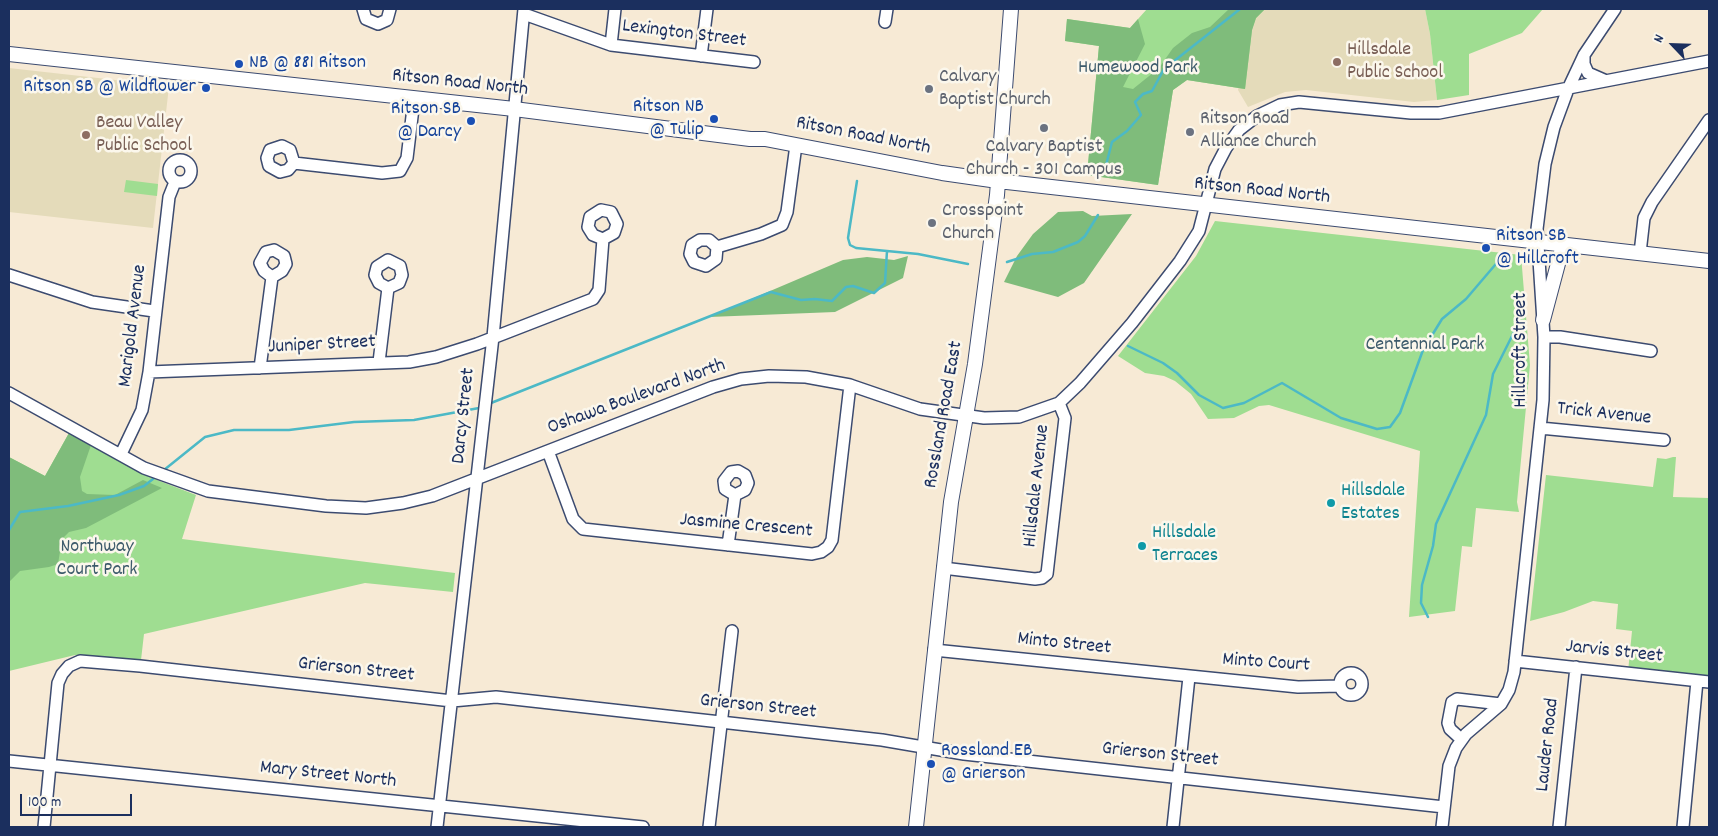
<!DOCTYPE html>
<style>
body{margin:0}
#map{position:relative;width:1718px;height:836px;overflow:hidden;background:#f7ead5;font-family:Dekko,sans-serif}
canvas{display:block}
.frame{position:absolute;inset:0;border:10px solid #1b2f5e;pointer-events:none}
.north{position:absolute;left:1648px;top:20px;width:50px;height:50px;-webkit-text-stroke:4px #fbf7ec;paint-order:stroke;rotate:294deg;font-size:14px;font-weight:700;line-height:20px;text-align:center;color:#1b2f5e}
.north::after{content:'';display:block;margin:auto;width:18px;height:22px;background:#1b2f5e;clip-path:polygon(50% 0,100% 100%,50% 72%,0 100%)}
.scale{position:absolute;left:20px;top:794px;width:112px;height:22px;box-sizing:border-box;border:2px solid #1b2f5e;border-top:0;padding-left:6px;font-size:15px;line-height:18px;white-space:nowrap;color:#1b2f5e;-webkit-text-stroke:4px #fbf7ec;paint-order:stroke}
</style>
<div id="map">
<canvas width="1718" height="836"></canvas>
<div class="frame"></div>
<div class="north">N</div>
<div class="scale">100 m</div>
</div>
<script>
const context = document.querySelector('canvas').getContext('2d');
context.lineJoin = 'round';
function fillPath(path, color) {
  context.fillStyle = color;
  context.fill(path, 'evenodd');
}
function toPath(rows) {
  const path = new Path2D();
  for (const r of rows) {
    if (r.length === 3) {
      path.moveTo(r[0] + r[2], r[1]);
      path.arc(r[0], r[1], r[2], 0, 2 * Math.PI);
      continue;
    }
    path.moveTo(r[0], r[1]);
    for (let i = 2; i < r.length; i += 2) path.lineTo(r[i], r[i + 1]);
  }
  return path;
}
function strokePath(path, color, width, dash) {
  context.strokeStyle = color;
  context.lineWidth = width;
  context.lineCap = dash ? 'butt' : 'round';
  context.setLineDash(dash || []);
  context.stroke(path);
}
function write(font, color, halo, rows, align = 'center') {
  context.font = font + ' Dekko,sans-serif';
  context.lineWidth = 5;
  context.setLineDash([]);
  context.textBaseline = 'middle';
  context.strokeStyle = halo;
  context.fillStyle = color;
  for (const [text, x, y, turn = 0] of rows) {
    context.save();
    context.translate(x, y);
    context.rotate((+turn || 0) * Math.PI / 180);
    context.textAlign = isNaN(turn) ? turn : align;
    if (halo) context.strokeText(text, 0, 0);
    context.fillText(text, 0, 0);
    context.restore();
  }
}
fillPath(toPath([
 [1254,9,1425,9,1430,34,1437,100,1414,102,1306,90,1285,92,1248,107,1238,90,1247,16],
 [9,68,169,86,153,228,9,212]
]), '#e4dbba');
fillPath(toPath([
 [1147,9,1265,9,1256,18,1252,30,1245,89,1187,80,1173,90,1158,185,1087,175,1099,46,1065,41,1067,19,1130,28],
 [1425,9,1543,9,1522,33,1469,54,1469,95,1437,100,1430,34],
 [126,180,158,184,157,196,124,192],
 [1215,221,1521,255,1530,365,1517,502,1519,512,1476,508,1472,547,1462,546,1455,611,1409,617,1420,451,1269,405,1259,406,1234,418,1208,419,1191,394,1175,381,1164,376,1145,373,1118,356,1196,256],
 [69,433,157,480,196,495,182,539,455,573,453,592,365,583,144,634,141,660,75,655,9,671,9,457,45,476],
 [1673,457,1676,457,1673,497,1709,498,1709,682,1628,672,1632,631,1616,629,1618,604,1593,601,1564,612,1530,621,1546,475,1653,487,1657,458,1666,459]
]), '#9fdd91');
fillPath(toPath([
 [1229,9,1265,9,1256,18,1252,30,1245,89,1187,80,1173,90,1158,185,1087,175,1099,46,1065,41,1067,19,1130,28,1138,19,1145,44,1123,87,1133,89,1159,68,1173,48,1192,33,1210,27],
 [1083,211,1092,216,1132,214,1084,283,1058,297,1004,282,1017,256,1033,234,1058,212],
 [908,256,903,278,835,312,709,317,843,260,867,257,894,260],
 [69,433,91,445,80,477,82,491,87,494,115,495,143,480,162,488,86,528,69,532,62,539,58,564,49,567,20,571,9,582,9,457,45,476]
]), '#7fbc7b');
strokePath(toPath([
 [1104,173,1112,142,1127,131,1141,115,1135,102,1143,94,1152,91,1164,69,1240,9],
 [857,181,848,238,850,245,856,248,918,254,968,264],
 [1007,262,1032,254,1053,252,1078,242,1085,236,1098,215],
 [1128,346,1163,363,1177,373,1199,395,1223,408,1244,403,1282,383,1341,418,1377,429,1390,427,1400,413,1423,350,1442,319,1466,299,1501,258,1509,255],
 [491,403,771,292,801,300,815,299,832,301,846,287,853,286,874,293,885,283,887,251],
 [164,470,205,437,234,430,289,430,354,422,414,420,479,408],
 [9,530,20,512,68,506,119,495,144,486,153,479],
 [1428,617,1421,603,1422,585,1433,546,1436,524,1486,415,1493,374,1514,332]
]), '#4cb9c6', 2.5);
const minor = toPath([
 [363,9,366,19,378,24,387,20,390,9],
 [524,14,611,45,754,62],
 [885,22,887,9],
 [611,45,615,9],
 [1584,55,1584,64,1588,73,1604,80],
 [701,56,707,9],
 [180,171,11],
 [294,163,290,150,282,146,270,150,267,158,269,166,280,172,288,170,294,163,382,173,400,171,407,158,414,100],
 [717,247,716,259,706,266,694,262,690,254,692,245,700,240,709,240,717,247,761,234,782,225,787,212,796,145],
 [1640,253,1644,218,1652,202,1709,120],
 [9,275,92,302,154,311],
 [1544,337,1560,337,1651,351],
 [379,362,388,288,399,283,402,275,400,266,388,260,377,267,375,275,379,283,388,288],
 [260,368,272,277,264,271,260,263,266,252,274,250,284,256,286,264,282,271,272,277],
 [149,372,409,362,436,357,477,344,593,299,599,290,603,239,614,233,617,224,611,212,601,210,590,217,588,227,593,235,603,239],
 [9,393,144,468,208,491,326,506,366,508,403,503,432,496,713,387,741,379,769,376,806,377,850,385,920,409,984,418,1019,417,1059,403,1080,383,1132,323,1180,261,1199,231,1215,169,1226,148,1239,130,1257,116,1280,105,1299,102,1411,113,1439,113,1709,61],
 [1540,428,1664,440],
 [548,451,573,519,583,529,812,554,821,552,828,547,832,540,850,385],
 [121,454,142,410,149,372,169,197,175,182],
 [728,545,735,495,745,490,748,483,745,475,738,471,731,472,724,481,725,489,735,495],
 [943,568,1035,579,1042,578,1047,574,1065,418,1059,403],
 [934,650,1298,687,1340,686],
 [1515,661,1709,682],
 [1351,684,11],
 [1461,739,1450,729,1448,723,1452,702,1457,699,1501,704],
 [9,761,643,827],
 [44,827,58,683,62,674,69,666,80,661,140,666,452,701,496,697,882,740,964,754,1444,807],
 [437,827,493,337,524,9],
 [709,827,732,631],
 [1173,827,1189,677],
 [1442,827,1449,766,1456,748,1466,734,1501,704,1509,690,1514,672,1543,400,1544,337,1537,229,1545,164,1554,127,1568,89,1584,55,1615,9],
 [1559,827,1576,667],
 [1683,827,1697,681]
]);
const major = toPath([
 [9,54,514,109,750,139,765,139,942,173,998,181,1709,261],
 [1543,320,1563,245],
 [916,827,951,502,975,364,997,195,1011,9]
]);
strokePath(minor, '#3c4b70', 14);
strokePath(major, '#3c4b70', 16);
strokePath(minor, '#fff', 11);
strokePath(major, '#fff', 14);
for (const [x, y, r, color] of [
 [1337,62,5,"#8d6e63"],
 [239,64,5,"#1a4fb4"],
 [206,88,5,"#1a4fb4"],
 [929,89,5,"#6b7280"],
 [714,119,5,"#1a4fb4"],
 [471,121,5,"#1a4fb4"],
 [1044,128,5,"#6b7280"],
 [1190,132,5,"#6b7280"],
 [86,135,5,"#8d6e63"],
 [932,223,5,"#6b7280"],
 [1486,248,5,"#1a4fb4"],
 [1331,503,5,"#0f9aa8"],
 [1142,546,5,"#0f9aa8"],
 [931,764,5,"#1a4fb4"]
]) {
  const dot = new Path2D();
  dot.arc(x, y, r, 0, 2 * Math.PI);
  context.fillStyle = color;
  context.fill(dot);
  strokePath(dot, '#fbf7ec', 2);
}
write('20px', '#1b2f5e', '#fbf7ec', [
 ["Lexington Street",684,35,7],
 ["Ritson Road North",460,84,6],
 ["Ritson Road North",863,137,11],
 ["Ritson Road North",1262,192,6],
 ["Marigold Avenue",134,326,-83],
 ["Juniper Street",322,346,-3],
 ["Hillcroft Street",1522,350,-90],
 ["Oshawa Boulevard North",637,398,-20],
 ["Rossland Road East",945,415,-80],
 ["Trick Avenue",1604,415,6],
 ["Darcy Street",465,416,-84],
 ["Hillsdale Avenue",1038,486,-84],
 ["Jasmine Crescent",746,527,5],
 ["Minto Street",1064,645,6],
 ["Jarvis Street",1614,653,6],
 ["Minto Court",1266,664,4],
 ["Grierson Street",356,671,6],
 ["Grierson Street",758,708,6],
 ["Lauder Road",1549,745,-84],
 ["Grierson Street",1160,756,6],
 ["Mary Street North",328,776,6]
]);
write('20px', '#785e54', '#fbf7ec', [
 ["Hillsdale",1347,51],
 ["Public School",1347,74],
 ["Beau Valley",96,124],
 ["Public School",96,147]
], 'left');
write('20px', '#164399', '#fbf7ec', [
 ["NB @ 881 Ritson",249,64],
 ["Ritson SB @ Wildflower",196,88,"right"],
 ["Ritson NB",704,108,"right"],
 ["@ Tulip",704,131,"right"],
 ["Ritson SB",461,110,"right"],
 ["@ Darcy",461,133,"right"],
 ["Ritson SB",1496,237],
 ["@ Hillcroft",1496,260],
 ["Rossland EB",941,752],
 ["@ Grierson",941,775]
], 'left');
write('20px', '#3c5a6b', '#fbf7ec', [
 ["Humewood Park",1138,69],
 ["Centennial Park",1425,346],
 ["Northway",97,548],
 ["Court Park",97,571]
]);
write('20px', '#5b616d', '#fbf7ec', [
 ["Calvary",939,78],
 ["Baptist Church",939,101],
 ["Ritson Road",1200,120],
 ["Alliance Church",1200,143],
 ["Calvary Baptist",1044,148,"center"],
 ["Church - 301 Campus",1044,171,"center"],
 ["Crosspoint",942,212],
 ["Church",942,235]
], 'left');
write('20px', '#0d838f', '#fbf7ec', [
 ["Hillsdale",1341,492],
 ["Estates",1341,515],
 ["Hillsdale",1152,534],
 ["Terraces",1152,557]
], 'left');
</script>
